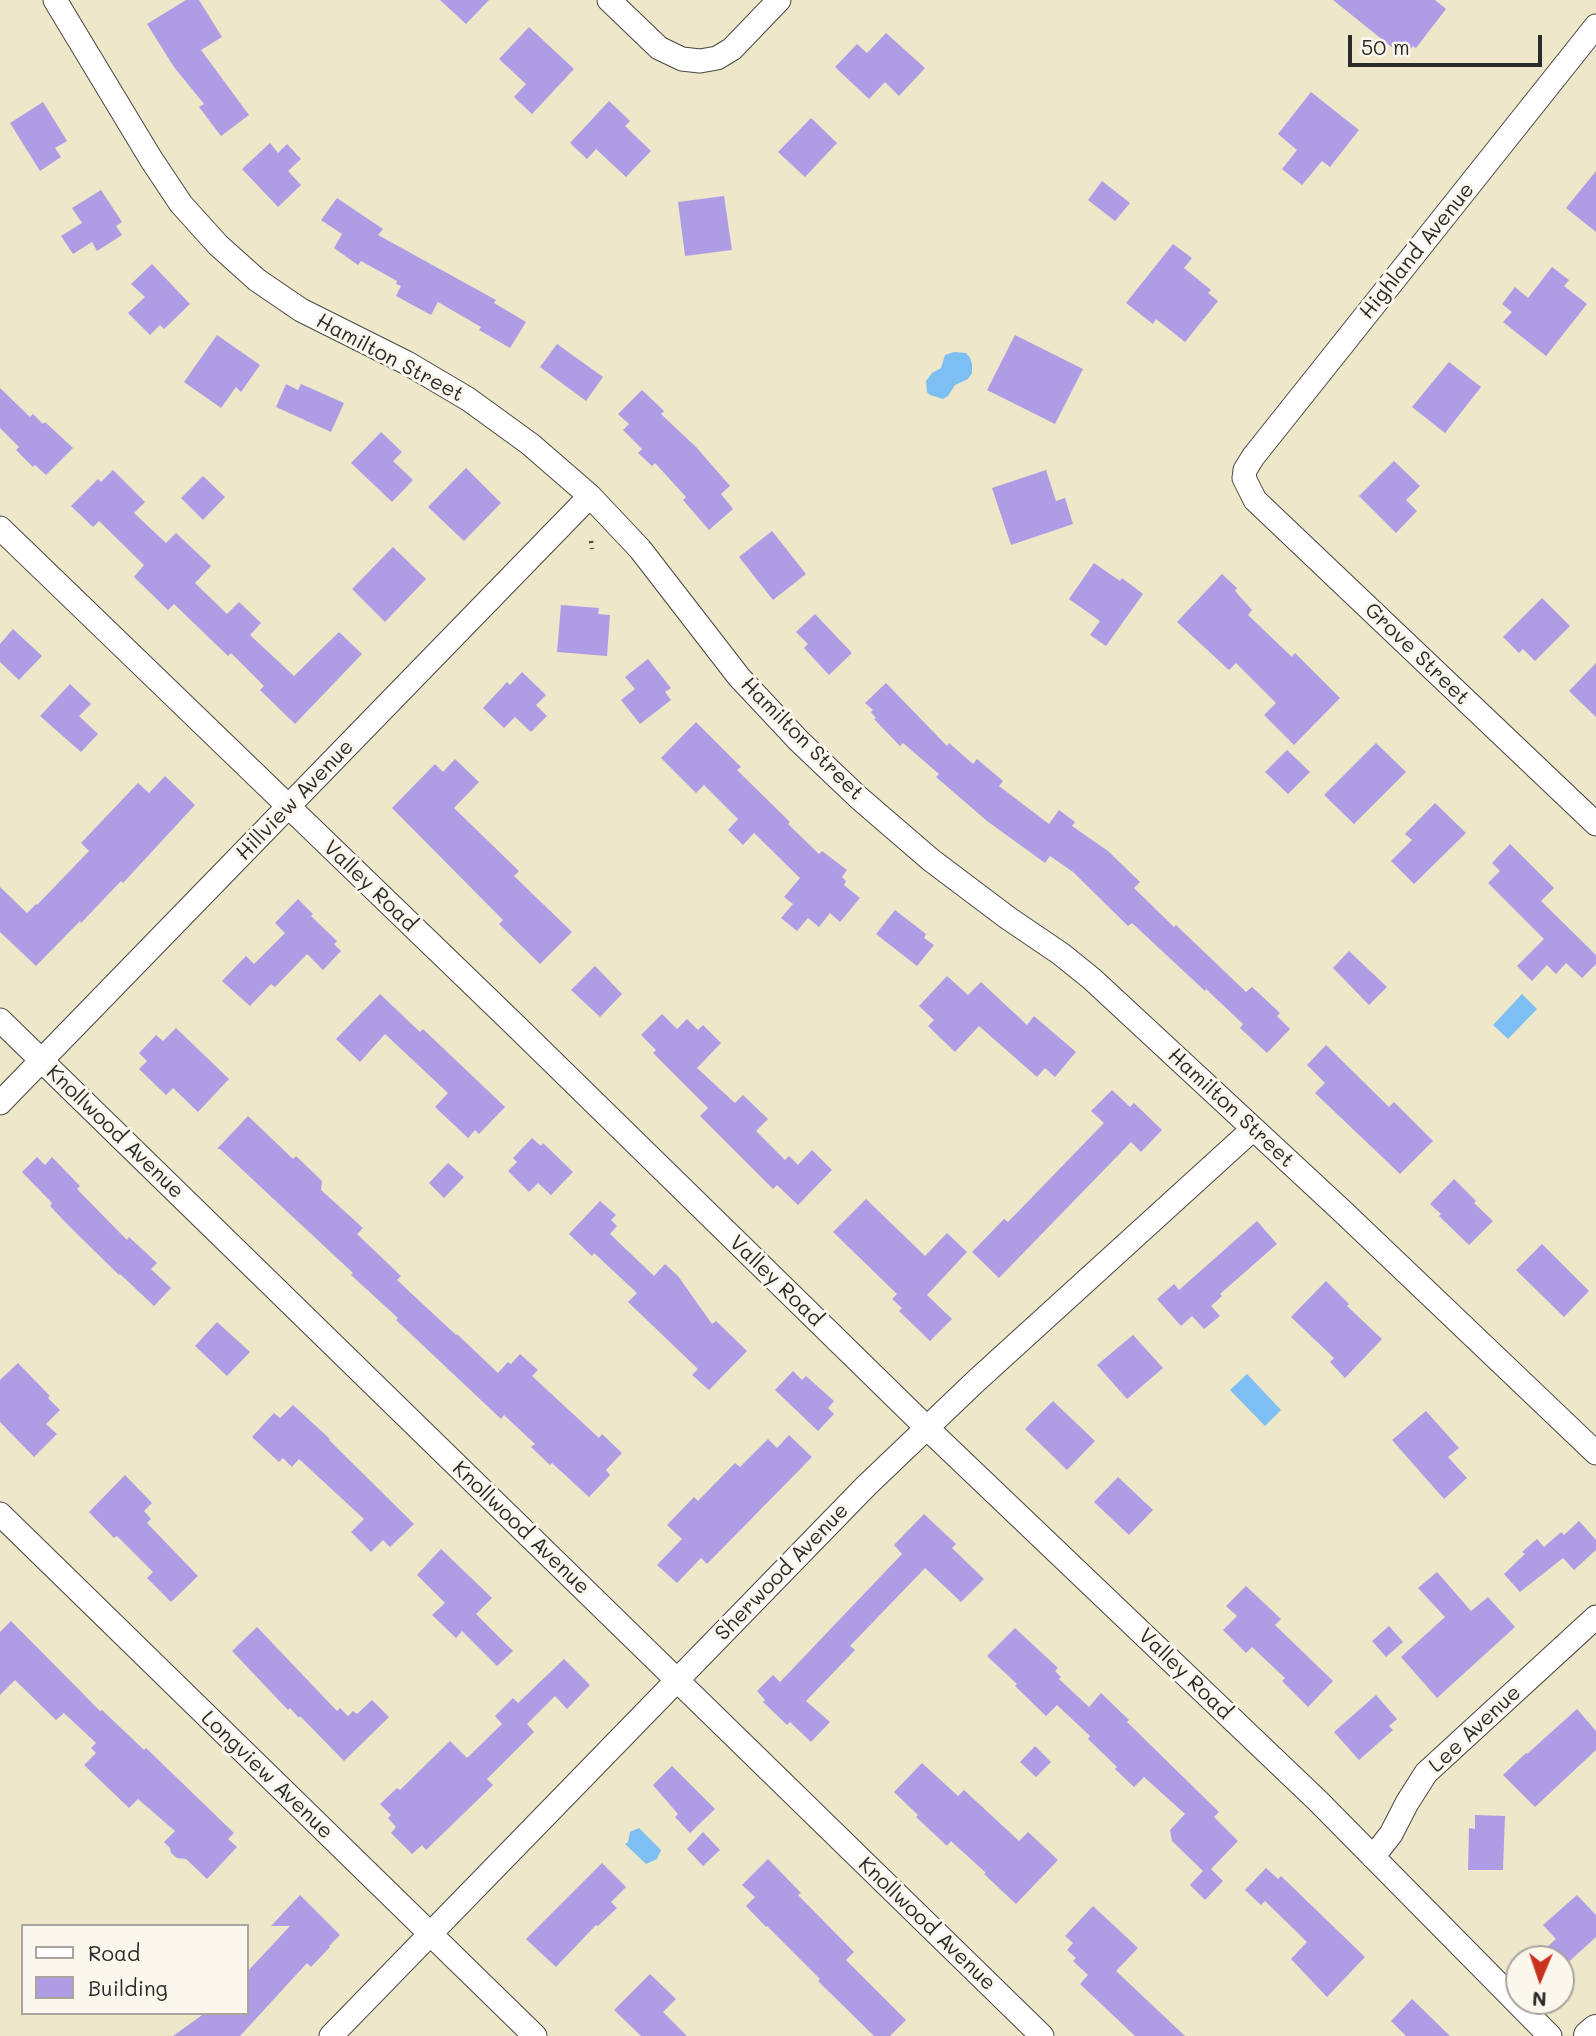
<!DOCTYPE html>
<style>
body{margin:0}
#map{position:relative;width:1596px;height:2036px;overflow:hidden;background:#eee7c9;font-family:Mali,sans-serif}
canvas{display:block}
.legend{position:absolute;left:21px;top:1924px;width:228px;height:91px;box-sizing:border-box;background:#fbf7ec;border:2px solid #a8a59f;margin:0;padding:9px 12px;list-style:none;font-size:21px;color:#2b2b2b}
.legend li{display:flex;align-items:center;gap:14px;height:35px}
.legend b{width:35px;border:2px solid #a8a59f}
.north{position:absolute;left:1505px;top:1945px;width:70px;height:70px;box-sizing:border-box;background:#fbf7ec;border:2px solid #a8a59f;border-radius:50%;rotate:182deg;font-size:19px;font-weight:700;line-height:28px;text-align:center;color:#2b2b2b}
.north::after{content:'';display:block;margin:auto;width:24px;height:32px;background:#c8321e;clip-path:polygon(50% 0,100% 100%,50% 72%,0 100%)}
.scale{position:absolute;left:1348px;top:35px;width:194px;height:32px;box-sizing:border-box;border:4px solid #2b2b2b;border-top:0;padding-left:9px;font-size:21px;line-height:24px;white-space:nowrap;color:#2b2b2b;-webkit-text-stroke:5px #fbf7ec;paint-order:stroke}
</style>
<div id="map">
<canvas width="1596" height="2036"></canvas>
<ul class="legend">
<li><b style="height:9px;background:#fff"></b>Road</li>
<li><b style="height:19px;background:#ae9de4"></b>Building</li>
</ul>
<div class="north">N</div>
<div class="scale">50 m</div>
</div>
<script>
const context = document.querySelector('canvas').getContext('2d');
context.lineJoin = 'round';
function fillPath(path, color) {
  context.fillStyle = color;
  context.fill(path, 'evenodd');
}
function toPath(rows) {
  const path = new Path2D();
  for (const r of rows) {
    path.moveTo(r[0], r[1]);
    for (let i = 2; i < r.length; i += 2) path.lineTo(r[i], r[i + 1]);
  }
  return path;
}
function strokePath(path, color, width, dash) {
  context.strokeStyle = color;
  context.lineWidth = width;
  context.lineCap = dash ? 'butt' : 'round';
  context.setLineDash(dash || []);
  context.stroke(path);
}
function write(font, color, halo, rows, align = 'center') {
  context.font = font + ' Mali,sans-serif';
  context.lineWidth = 6;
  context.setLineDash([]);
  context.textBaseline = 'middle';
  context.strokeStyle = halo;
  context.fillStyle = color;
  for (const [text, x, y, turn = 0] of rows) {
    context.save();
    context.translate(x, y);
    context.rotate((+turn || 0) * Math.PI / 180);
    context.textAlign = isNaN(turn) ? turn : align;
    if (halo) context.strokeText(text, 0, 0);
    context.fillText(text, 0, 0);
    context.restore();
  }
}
fillPath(toPath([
 [954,352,966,353,970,358,972,364,972,373,968,379,955,385,948,396,943,399,930,395,927,392,926,381,932,373,941,368,945,355],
 [1522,994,1537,1009,1508,1039,1493,1025],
 [1247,1374,1281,1410,1265,1426,1230,1390],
 [639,1828,661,1850,657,1859,646,1864,625,1844,628,1842,630,1832]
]), '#7dbff2');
fillPath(toPath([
 [186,0,199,0,222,37,201,50,249,115,221,136,199,107,204,104,174,67,147,24],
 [440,0,489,0,466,24],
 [1333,0,1435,0,1446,9,1416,48,1413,46,1404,57],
 [529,27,574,69,532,114,514,97,526,84,499,59],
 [886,33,925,68,899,96,885,82,869,99,835,67,857,44,867,53],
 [1311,92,1359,130,1330,167,1322,161,1302,185,1282,169,1297,150,1278,134],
 [609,101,630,121,625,126,651,151,626,177,596,149,587,159,570,143],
 [43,102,67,141,55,148,61,157,40,171,10,123],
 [811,118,837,143,805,177,778,152],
 [270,143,278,153,287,144,301,159,288,171,301,185,278,207,242,169],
 [1596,171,1596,232,1566,208],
 [1102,181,1130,203,1115,221,1088,200],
 [101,190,122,222,116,226,122,235,97,251,92,242,73,254,61,236,82,223,72,208],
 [724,196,732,250,685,256,678,202],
 [337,198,383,229,378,235,496,300,494,303,526,322,510,348,479,330,481,327,438,302,431,315,396,296,401,286,396,284,397,281,361,261,358,265,334,248,342,234,321,220],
 [1173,244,1192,258,1184,268,1211,290,1208,293,1218,301,1185,342,1156,319,1153,324,1126,303],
 [152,264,190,304,164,329,160,325,150,335,128,313,145,297,131,284],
 [1552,267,1569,280,1564,286,1587,304,1546,356,1503,322,1512,312,1502,304,1515,287,1528,298],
 [217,335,260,365,241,392,236,387,221,408,184,382],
 [1015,335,1083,369,1055,424,987,390],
 [557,344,603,377,586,401,540,367],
 [1449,362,1481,387,1445,433,1412,407],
 [286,384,298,390,301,384,344,403,331,432,276,407],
 [0,388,30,417,33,414,43,424,45,422,73,448,46,475,35,465,33,467,16,450,19,447,0,428],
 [642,390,664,411,661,414,697,448,730,486,721,494,733,509,709,530,683,500,686,497,655,463,652,466,638,453,642,449,623,430,629,424,618,414],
 [381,432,402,452,393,461,413,480,392,502,351,463],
 [1394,461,1420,486,1406,500,1417,511,1396,533,1359,496],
 [466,468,501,503,464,541,428,507],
 [113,470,145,502,134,513,166,543,176,533,211,566,195,583,227,614,239,602,261,623,250,635,294,676,339,632,362,654,295,724,260,690,264,686,231,653,228,656,174,604,168,610,134,577,144,565,99,521,93,527,71,506,98,479,101,482],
 [1046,470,1056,501,1065,498,1073,524,1011,545,992,488],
 [203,476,225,497,203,520,181,498],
 [772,531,806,574,773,600,739,557],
 [393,547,426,579,385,622,352,589],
 [1094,563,1120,581,1122,578,1143,594,1106,646,1090,635,1100,621,1069,599],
 [1222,574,1237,588,1235,591,1252,610,1248,615,1292,657,1295,653,1340,698,1294,745,1264,715,1276,703,1236,663,1229,670,1177,622],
 [1542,598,1570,626,1535,661,1523,649,1519,653,1503,637],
 [561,605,599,608,598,614,610,615,607,656,557,652],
 [815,614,852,653,829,675,804,648,808,644,796,632],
 [13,629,42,656,19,680,0,662,0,644],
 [648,659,671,688,665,692,671,700,640,724,621,700,635,689,625,677],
 [1596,663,1596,717,1569,691],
 [522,672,546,695,536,705,547,716,531,732,515,717,504,728,483,708,507,682,510,685],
 [886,683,947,746,949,743,973,764,977,759,1003,781,999,786,1049,824,1059,810,1075,822,1072,826,1108,851,1140,882,1134,888,1174,927,1176,925,1246,992,1252,987,1280,1013,1277,1016,1290,1029,1267,1053,1240,1028,1243,1024,1206,989,1205,991,1132,923,1128,926,1073,872,1050,856,1045,863,987,821,936,777,939,774,903,743,900,746,874,719,876,718,871,712,873,710,865,703],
 [70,684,91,704,79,716,98,734,81,752,40,716],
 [696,722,741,767,737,770,790,822,788,824,819,854,822,851,847,870,842,877,846,881,844,885,860,898,840,922,830,913,819,927,808,918,797,931,781,918,793,904,784,897,800,878,754,833,743,845,728,830,738,819,704,785,696,793,661,758],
 [1376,743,1406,772,1354,824,1324,795],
 [1287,750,1310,772,1288,794,1265,772],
 [455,759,479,782,454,808,519,871,514,876,572,932,540,964,499,924,503,920,392,808,435,764,443,772],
 [165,776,195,805,123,883,121,881,81,923,80,921,36,966,0,932,0,887,27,913,36,904,37,905,89,851,81,843,138,783,149,793],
 [1435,803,1466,833,1414,884,1391,861,1412,840,1405,834],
 [1510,844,1554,888,1541,901,1596,955,1596,964,1582,978,1566,963,1556,974,1547,965,1532,981,1517,966,1544,939,1488,883,1500,871,1492,863],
 [298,899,313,914,311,916,337,941,334,944,341,951,323,970,307,954,275,987,271,984,250,1006,222,981,246,956,254,964,285,933,275,923],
 [895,910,926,934,924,938,934,945,917,966,876,934],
 [1349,951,1387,987,1369,1005,1333,968],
 [595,966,622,994,600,1017,571,990],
 [947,976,968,995,981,982,1027,1025,1034,1016,1076,1052,1055,1077,1045,1068,1037,1077,979,1026,955,1052,928,1026,934,1020,919,1006],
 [380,994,420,1032,423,1029,505,1107,479,1134,475,1130,468,1138,435,1107,448,1093,385,1034,360,1062,336,1039],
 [662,1014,677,1029,687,1019,698,1030,703,1025,721,1043,697,1068,735,1103,743,1095,768,1119,756,1131,785,1160,789,1156,798,1165,812,1150,832,1170,798,1205,777,1185,773,1189,700,1116,708,1108,653,1053,656,1050,641,1035],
 [176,1028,229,1079,198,1112,173,1088,166,1095,139,1069,147,1061,139,1053,156,1035,163,1041],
 [1326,1045,1389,1107,1394,1102,1433,1141,1400,1174,1315,1093,1325,1083,1307,1065],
 [1112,1090,1130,1107,1134,1103,1162,1130,1141,1152,1131,1142,999,1278,972,1252,1004,1219,1008,1222,1104,1123,1091,1111],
 [248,1116,293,1159,296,1156,322,1181,321,1190,363,1228,357,1234,401,1276,397,1280,456,1335,457,1334,498,1373,508,1362,511,1364,520,1354,538,1370,532,1376,599,1438,602,1434,622,1453,606,1470,610,1475,589,1497,552,1463,550,1465,531,1447,535,1444,504,1415,501,1419,396,1320,398,1318,351,1275,353,1273,220,1149,217,1149],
 [532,1138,541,1146,543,1143,573,1172,551,1195,538,1183,529,1192,508,1171,517,1162,513,1158],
 [37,1157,45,1165,52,1157,80,1186,77,1189,127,1240,129,1237,157,1263,151,1269,171,1288,154,1306,120,1274,119,1275,67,1224,50,1206,52,1203,22,1172],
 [448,1163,464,1177,444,1198,429,1183],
 [1454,1179,1476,1201,1474,1203,1493,1221,1469,1245,1439,1216,1441,1214,1430,1204],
 [866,1199,925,1256,947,1233,967,1252,927,1295,952,1319,930,1341,899,1311,902,1308,892,1299,897,1294,833,1232],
 [600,1201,616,1215,611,1220,617,1226,610,1234,654,1276,665,1264,678,1276,712,1324,716,1321,747,1351,709,1390,692,1375,698,1369,628,1302,637,1293,594,1253,592,1256,569,1234],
 [1257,1221,1277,1244,1220,1294,1222,1296,1211,1306,1220,1316,1204,1329,1192,1316,1181,1326,1157,1299,1174,1284,1179,1290],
 [1542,1244,1589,1291,1564,1317,1516,1270],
 [1326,1281,1349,1304,1347,1306,1382,1339,1345,1378,1330,1362,1334,1358,1291,1317],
 [217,1322,250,1352,227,1376,195,1346],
 [1133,1335,1163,1368,1127,1399,1097,1365],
 [18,1363,50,1396,48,1398,60,1410,46,1424,57,1434,34,1457,0,1422,0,1380],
 [793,1371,802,1380,806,1376,834,1401,828,1408,834,1414,818,1431,775,1390],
 [1053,1401,1095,1441,1067,1470,1025,1429],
 [293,1405,330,1439,329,1440,414,1524,390,1547,383,1540,371,1552,351,1532,364,1519,299,1459,292,1467,283,1458,279,1462,252,1437,274,1413,280,1418],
 [1426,1411,1459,1448,1448,1457,1467,1478,1444,1499,1392,1440],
 [789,1435,812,1457,707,1564,701,1558,677,1583,657,1565,682,1539,667,1525,694,1497,698,1501,735,1463,740,1467,768,1439,777,1448],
 [125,1475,152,1503,144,1511,151,1519,147,1523,198,1576,171,1602,147,1578,153,1572,117,1536,114,1538,89,1512],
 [1118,1477,1153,1510,1129,1535,1094,1502],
 [924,1514,956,1544,952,1548,984,1579,961,1602,925,1568,850,1646,855,1650,806,1701,830,1722,811,1742,790,1722,787,1725,763,1702,765,1700,757,1691,773,1675,780,1682,902,1554,894,1545],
 [1579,1521,1596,1540,1596,1550,1574,1570,1563,1558,1520,1592,1504,1574,1525,1554,1522,1552,1537,1539,1544,1547,1561,1532,1564,1535],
 [441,1549,492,1598,476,1614,513,1651,497,1666,462,1631,456,1638,432,1615,445,1603,417,1575],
 [1437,1572,1471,1611,1488,1597,1515,1627,1437,1698,1401,1657,1445,1617,1418,1588],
 [1246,1586,1281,1619,1275,1625,1333,1681,1308,1707,1282,1681,1285,1678,1252,1647,1246,1653,1223,1630,1237,1616,1226,1606],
 [11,1621,100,1711,102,1710,144,1750,146,1748,234,1833,228,1839,237,1847,207,1879,186,1859,177,1858,171,1853,170,1848,164,1842,175,1831,138,1799,129,1808,84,1765,96,1753,91,1748,96,1743,64,1713,56,1720,15,1680,0,1695,0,1632],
 [1389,1626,1403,1642,1386,1657,1372,1641],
 [257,1627,337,1711,340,1708,348,1716,353,1711,357,1714,372,1700,389,1717,344,1761,300,1716,299,1718,290,1708,288,1710,232,1651],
 [1015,1628,1058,1668,1055,1671,1061,1677,1059,1679,1089,1707,1101,1693,1129,1720,1127,1722,1219,1812,1214,1817,1238,1841,1211,1869,1223,1881,1205,1900,1190,1885,1203,1871,1172,1841,1170,1830,1185,1814,1144,1777,1134,1787,1115,1769,1117,1767,1088,1739,1090,1736,1057,1705,1046,1716,1015,1686,1017,1684,987,1656],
 [564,1659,590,1685,567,1709,555,1696,527,1724,534,1732,487,1779,493,1785,426,1850,422,1845,412,1854,391,1833,396,1827,388,1818,391,1815,380,1804,397,1788,400,1790,450,1741,467,1758,502,1724,495,1716,513,1698,518,1703],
 [1376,1695,1397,1719,1389,1726,1393,1730,1359,1760,1334,1732],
 [1577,1709,1596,1731,1596,1750,1535,1807,1503,1775,1526,1753,1527,1754],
 [1035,1746,1051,1762,1036,1777,1020,1762],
 [922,1763,958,1796,964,1790,1019,1841,1028,1832,1058,1860,1016,1904,984,1874,986,1873,951,1841,947,1846,916,1817,918,1815,894,1792],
 [672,1766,715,1809,690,1833,675,1817,678,1814,653,1785],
 [1475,1815,1505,1816,1503,1870,1468,1870,1469,1828,1475,1829],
 [703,1832,720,1850,703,1866,687,1849],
 [768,1859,801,1893,798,1895,854,1952,846,1960,906,2020,890,2036,874,2036,818,1981,820,1979,767,1926,766,1927,746,1906,755,1897,742,1885],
 [602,1863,626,1887,611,1902,617,1908,598,1926,596,1925,556,1967,526,1939],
 [1266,1868,1278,1879,1281,1876,1365,1957,1327,1997,1291,1959,1307,1942,1265,1901,1261,1905,1245,1890],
 [300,1895,340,1935,329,1946,330,1947,311,1967,307,1963,240,2036,173,2036,205,2013,247,2013,247,1972,290,1926,271,1926],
 [1577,1895,1596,1915,1596,1937,1563,1967,1561,1959,1556,1959,1546,1948,1556,1939,1543,1925],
 [1093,1906,1138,1948,1116,1971,1185,2036,1135,2036,1080,1984,1088,1975,1073,1961,1076,1958,1067,1950,1073,1943,1065,1936],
 [650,1974,676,1999,663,2012,687,2036,641,2036,614,2010],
 [1412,1999,1450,2036,1406,2036,1391,2021]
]), '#ae9de4');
const minor = toPath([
 [55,0,151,159,181,204,218,245,257,280,301,310,407,363,468,399,530,444,590,496,640,549,739,677,799,741,859,798,931,860,1008,918,1061,954,1092,979,1340,1209,1596,1453],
 [609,0,659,48,682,59,700,61,717,58,732,49,779,0],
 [1596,26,1253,457,1245,470,1244,478,1255,500,1596,824],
 [0,528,515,1025,927,1428,1318,1801,1550,2036],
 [0,1020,1042,2036],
 [0,1103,590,496],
 [0,1514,535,2036],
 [1373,1857,1391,1834,1407,1803,1426,1773,1596,1617],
 [331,2036,866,1486,976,1381,1253,1129]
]);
const tertiary = toPath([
 [1589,2036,1596,2030]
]);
strokePath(minor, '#484743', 25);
strokePath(tertiary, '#484743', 32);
strokePath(toPath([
 [591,541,592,549]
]), '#484743', 4.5, [2, 5]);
strokePath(minor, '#fff', 23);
strokePath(tertiary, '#fff', 30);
write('21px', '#2b2b2b', '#fbf7ec', [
 ["Highland Avenue",1417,251,-51],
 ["Hamilton Street",390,358,28],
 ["Grove Street",1417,654,44],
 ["Hamilton Street",802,739,45],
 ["Hillview Avenue",295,800,-46],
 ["Valley Road",370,886,44],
 ["Hamilton Street",1231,1108,43],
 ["Knollwood Avenue",115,1132,44],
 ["Valley Road",776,1281,44],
 ["Knollwood Avenue",521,1528,44],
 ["Sherwood Avenue",782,1572,-46],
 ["Valley Road",1185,1674,44],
 ["Lee Avenue",1475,1729,-43],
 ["Longview Avenue",267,1775,44],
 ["Knollwood Avenue",927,1924,44]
]);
</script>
